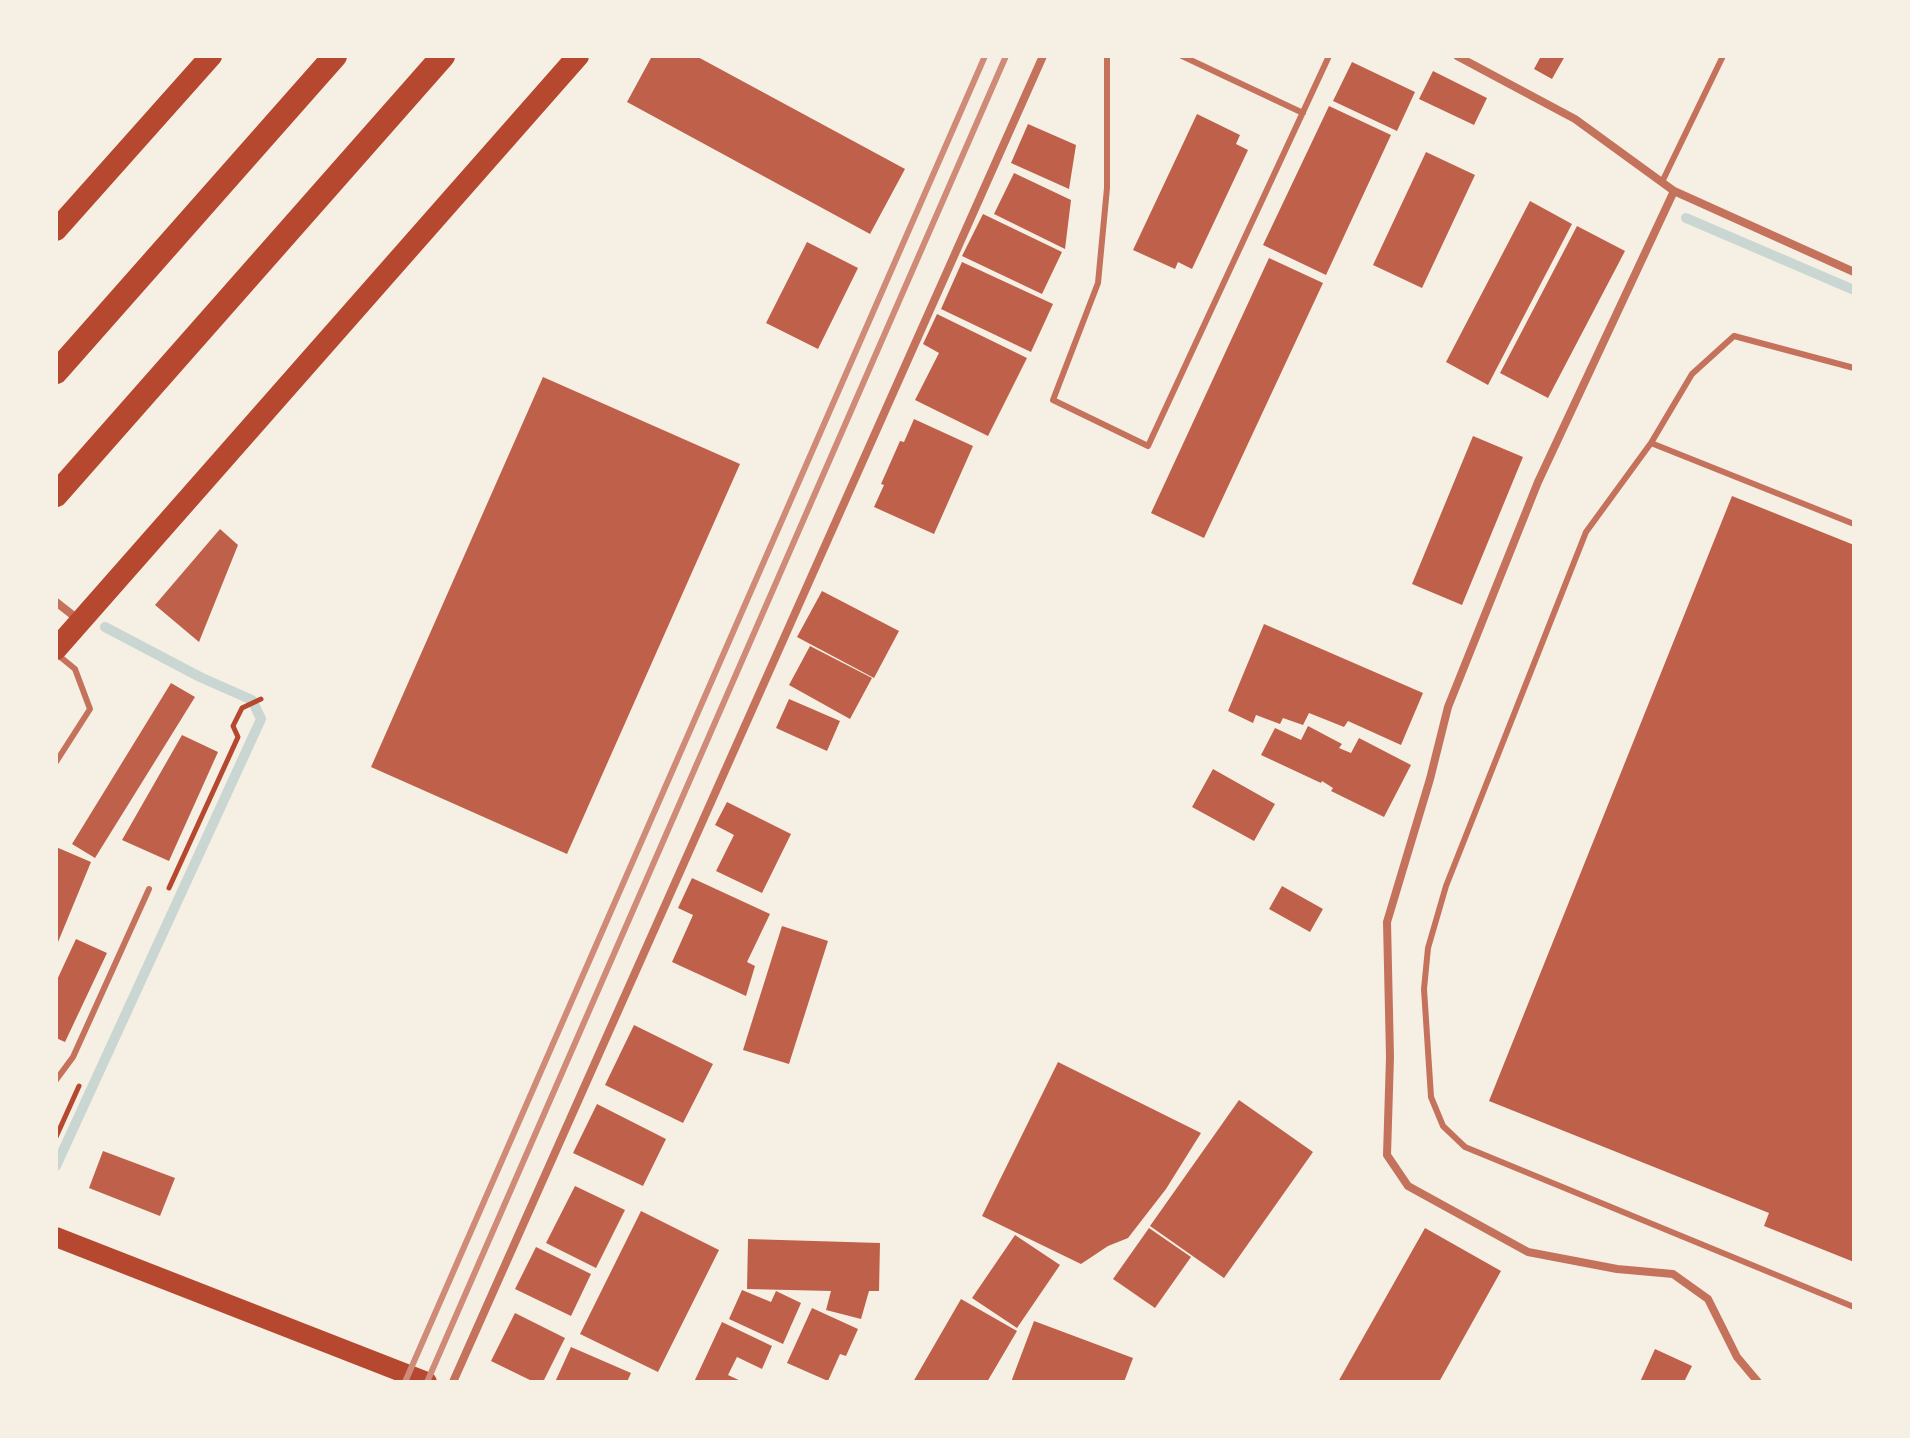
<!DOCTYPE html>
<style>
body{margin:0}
#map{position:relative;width:1910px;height:1438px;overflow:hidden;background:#f6efe4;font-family:Overpass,sans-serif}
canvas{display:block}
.frame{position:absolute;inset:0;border:58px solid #f6efe4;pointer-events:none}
</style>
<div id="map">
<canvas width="1910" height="1438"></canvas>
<div class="frame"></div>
</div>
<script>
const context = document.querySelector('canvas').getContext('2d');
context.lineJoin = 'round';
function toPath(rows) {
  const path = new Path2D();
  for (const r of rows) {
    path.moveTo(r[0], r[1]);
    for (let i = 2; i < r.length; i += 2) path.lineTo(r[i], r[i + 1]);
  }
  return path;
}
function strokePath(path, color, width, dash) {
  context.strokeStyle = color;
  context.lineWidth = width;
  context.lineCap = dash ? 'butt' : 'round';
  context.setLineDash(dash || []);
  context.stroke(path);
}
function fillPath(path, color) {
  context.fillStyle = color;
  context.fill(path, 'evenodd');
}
strokePath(toPath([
 [1686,218,1854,290],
 [56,1166,261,719,252,700,200,677,105,627]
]), '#c9d6d2', 10);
fillPath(toPath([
 [652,56,696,56,905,169,870,234,627,102],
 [1541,56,1565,56,1552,79,1534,69],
 [1352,62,1415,92,1397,131,1333,101],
 [1433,71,1487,98,1474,125,1419,99],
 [1329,106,1391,135,1326,275,1263,245],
 [1197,114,1240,135,1236,144,1248,150,1192,269,1178,262,1175,269,1133,250],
 [1028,124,1076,145,1069,189,1011,163],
 [1426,152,1475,175,1422,288,1373,265],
 [1014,173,1071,200,1065,249,994,214],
 [1530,201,1572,224,1488,385,1446,362],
 [983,214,1062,252,1042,294,962,256],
 [1577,226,1625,251,1548,398,1500,373],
 [807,242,858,268,818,349,766,323],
 [1269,258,1323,283,1204,538,1151,513],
 [962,262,1053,304,1031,352,941,309],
 [937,314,1027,358,988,436,915,400,939,353,923,344],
 [543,377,740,464,567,854,371,767],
 [914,419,973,446,934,534,874,507,884,485,881,484,900,441,904,442],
 [1473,436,1523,457,1462,605,1412,584],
 [1732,496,1854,545,1854,1262,1764,1226,1769,1213,1489,1101],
 [220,529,238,545,199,642,155,605],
 [822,591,899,631,874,678,797,637],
 [1264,624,1423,693,1401,745,1348,721,1344,727,1309,713,1303,725,1283,718,1280,724,1256,715,1253,723,1228,711],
 [810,646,872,678,850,719,789,685],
 [171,683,195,697,95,858,72,844],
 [789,699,840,721,827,751,776,728],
 [1308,726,1342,744,1339,748,1351,753,1359,738,1411,765,1384,817,1331,791,1333,788,1322,781,1321,783,1261,755,1275,728,1301,740],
 [182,735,218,752,169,861,122,840],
 [1213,769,1275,804,1254,841,1192,807],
 [727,802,791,834,762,893,716,871,734,835,715,825],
 [56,847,91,862,56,947],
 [692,878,770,914,747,962,755,966,746,996,672,962,693,915,678,908],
 [1282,886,1323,909,1310,932,1269,909],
 [782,926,828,941,789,1064,743,1050],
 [76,939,107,953,65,1042,56,1038,56,982],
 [634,1025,713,1064,683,1123,605,1085],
 [1058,1062,1201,1133,1166,1189,1128,1238,1108,1246,1081,1264,982,1216],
 [1239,1100,1313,1152,1224,1278,1150,1226],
 [597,1104,666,1139,643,1186,573,1153],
 [103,1151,175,1178,160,1216,89,1188],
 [575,1186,625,1210,596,1268,546,1243],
 [641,1211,719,1250,658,1372,580,1334],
 [1149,1228,1191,1257,1155,1308,1113,1279],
 [1425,1228,1501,1271,1439,1382,1338,1382],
 [1015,1235,1060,1265,1017,1328,972,1298],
 [748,1239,880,1243,879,1291,869,1291,861,1319,826,1310,831,1291,747,1289],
 [536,1247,591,1274,571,1316,515,1289],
 [742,1290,771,1302,776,1291,801,1303,783,1344,729,1319],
 [961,1299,1017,1331,987,1382,913,1382],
 [812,1308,858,1329,846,1356,840,1354,828,1381,787,1363],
 [515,1313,565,1338,543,1382,534,1382,491,1361],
 [1034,1321,1133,1358,1124,1382,1011,1382],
 [722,1322,772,1346,762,1369,737,1357,728,1375,743,1382,694,1382],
 [571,1347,631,1373,627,1382,555,1382],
 [1655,1349,1692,1366,1684,1382,1640,1382]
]), '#bf614a');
strokePath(toPath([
 [169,888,238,737,233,726,242,708,261,699],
 [56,1137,79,1086]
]), '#b5482f', 5);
strokePath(toPath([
 [1107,56,1107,188,1098,283,1053,400,1148,446,1329,56],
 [1182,56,1303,113],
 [1662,182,1723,56],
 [1854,368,1734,336,1692,374,1651,443,1586,532,1446,886,1428,948,1424,989,1431,1097,1443,1126,1465,1147,1854,1307],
 [1651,443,1854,524],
 [56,762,90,709,75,669,58,655],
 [56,1080,73,1057,149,889]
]), '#c5725c', 6);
strokePath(toPath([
 [1457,56,1575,119,1674,191,1854,272],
 [1674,191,1538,482,1448,707,1430,779,1387,922,1390,1057,1387,1155,1408,1186,1528,1252,1617,1269,1673,1274,1708,1299,1737,1357,1758,1382],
 [56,602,79,620],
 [453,1382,1043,56]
]), '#c5725c', 8);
strokePath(toPath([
 [56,1237,427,1382]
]), '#b5482f', 20);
strokePath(toPath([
 [56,230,211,56],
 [56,649,578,56]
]), '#b5482f', 22);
strokePath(toPath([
 [56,372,335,56],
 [56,495,443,56]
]), '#b5482f', 24);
strokePath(toPath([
 [405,1382,985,56],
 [427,1382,1006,56]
]), '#cf8b77', 6);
</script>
